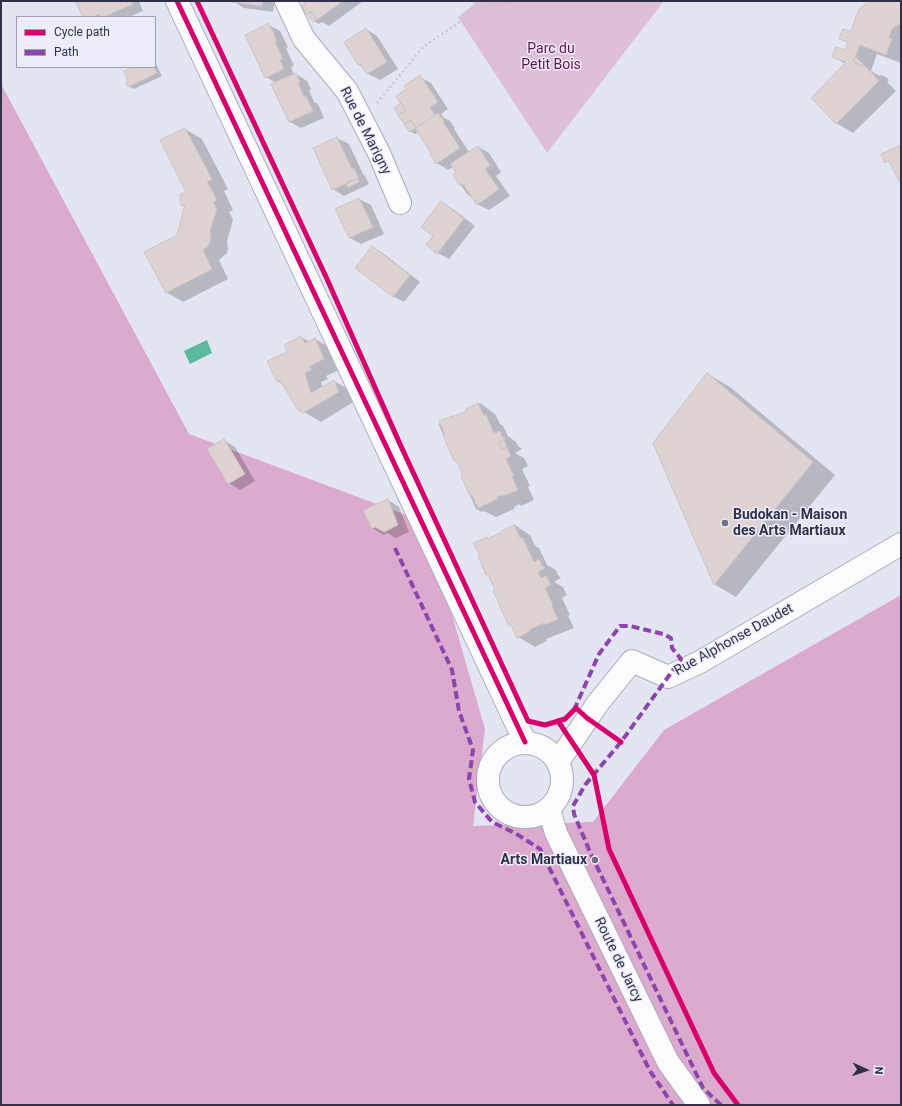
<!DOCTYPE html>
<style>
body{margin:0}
#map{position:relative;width:902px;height:1106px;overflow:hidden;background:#e4e5f2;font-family:Roboto,sans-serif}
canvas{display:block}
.frame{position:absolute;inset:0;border:2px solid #303048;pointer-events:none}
.legend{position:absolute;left:16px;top:16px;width:140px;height:52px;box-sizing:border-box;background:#ededfa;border:1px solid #a1a1b3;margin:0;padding:5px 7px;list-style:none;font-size:12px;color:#303048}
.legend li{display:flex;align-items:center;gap:8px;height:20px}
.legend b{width:20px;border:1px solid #a1a1b3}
.north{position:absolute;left:846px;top:1050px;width:40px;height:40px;-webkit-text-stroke:3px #ededfa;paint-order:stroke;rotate:93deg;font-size:11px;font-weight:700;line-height:16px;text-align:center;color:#303048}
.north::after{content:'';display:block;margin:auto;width:14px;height:18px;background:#303048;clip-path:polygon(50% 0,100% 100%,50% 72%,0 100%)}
</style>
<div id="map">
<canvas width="902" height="1106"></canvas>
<div class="frame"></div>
<ul class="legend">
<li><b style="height:5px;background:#d6006c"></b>Cycle path</li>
<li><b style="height:5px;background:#8e44ad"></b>Path</li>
</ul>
<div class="north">N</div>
</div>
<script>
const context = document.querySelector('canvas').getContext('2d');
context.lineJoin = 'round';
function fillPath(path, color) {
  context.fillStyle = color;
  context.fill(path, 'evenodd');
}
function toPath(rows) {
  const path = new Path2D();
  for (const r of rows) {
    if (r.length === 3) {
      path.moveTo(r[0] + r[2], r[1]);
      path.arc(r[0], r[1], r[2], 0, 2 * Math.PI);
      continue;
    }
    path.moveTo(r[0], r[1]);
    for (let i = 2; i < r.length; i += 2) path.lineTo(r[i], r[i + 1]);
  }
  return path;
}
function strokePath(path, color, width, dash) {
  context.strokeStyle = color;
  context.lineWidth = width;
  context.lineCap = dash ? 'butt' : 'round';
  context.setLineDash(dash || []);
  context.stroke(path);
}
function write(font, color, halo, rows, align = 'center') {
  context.font = font + ' Roboto,sans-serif';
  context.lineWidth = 3;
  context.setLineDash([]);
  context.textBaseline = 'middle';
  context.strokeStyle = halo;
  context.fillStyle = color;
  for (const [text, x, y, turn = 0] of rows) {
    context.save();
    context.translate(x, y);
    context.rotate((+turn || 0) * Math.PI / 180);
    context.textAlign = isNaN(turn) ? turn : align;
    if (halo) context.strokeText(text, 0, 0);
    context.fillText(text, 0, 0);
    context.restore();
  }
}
fillPath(toPath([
 [478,1,664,1,547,153,458,17]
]), '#dfbed8');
fillPath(toPath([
 [1,84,189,434,425,522,485,729,473,826,593,822,664,730,901,595,901,1105,1,1105]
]), '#dbaace');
fillPath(toPath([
 [207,340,212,353,190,364,184,351]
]), '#5aba9d');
fillPath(toPath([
 [76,1,139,1,143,11,129,17,84,17],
 [233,1,275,1,273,12,244,8],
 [304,1,363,1,329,26,322,22,319,24,314,21],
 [870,1,901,1,901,63,877,54,871,71,880,76,882,75,887,78,889,80,887,82,896,91,853,133,836,123,846,64,833,57,845,52,849,43,840,38,851,33],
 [269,25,280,31,288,47,286,48,294,66,291,67,294,75,296,74,307,81,311,89,309,90,314,102,318,104,324,118,301,128,290,122,276,83,266,77],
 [366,29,377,36,398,69,380,80,368,74,365,68,359,65,345,42],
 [155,62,162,76,134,89,128,86,134,67,155,67],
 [420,77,431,83,448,109,441,114,443,117,450,121,455,128,454,129,469,152,478,147,489,153,501,172,496,176,510,196,489,210,477,204,473,198,467,194,454,175,457,173,453,167,448,170,437,163,419,132,415,134,410,131,402,104,408,90],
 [185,129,202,139,228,189,224,191,233,210,229,212,233,220,227,241,228,248,227,253,219,260,228,279,183,302,166,292,178,236,185,207,183,206,187,193],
 [337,138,349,144,363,174,365,176,369,184,344,196,333,189],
 [359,199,371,205,384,234,361,244,350,238,336,210],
 [442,203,453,209,475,226,449,259,438,253],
 [373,247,384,254,420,282,404,302,393,296],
 [301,337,310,342,315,339,332,349,341,369,326,376,328,379,321,382,323,387,334,381,351,391,355,401,321,422,299,409,284,385,277,381,288,352],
 [708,374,730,387,835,475,736,597,714,584],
 [480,403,495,414,500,424,503,426,508,436,516,442,518,446,521,448,522,449,515,453,524,458,528,466,522,469,530,486,528,487,534,500,521,506,519,504,514,507,514,509,496,517,484,511,482,512,476,509,462,477,464,476,457,462,455,460,438,423,441,425,468,411,467,409],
 [224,440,235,447,255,481,240,490,229,483],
 [388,500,399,507,409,532,396,538,387,533,384,535,372,528],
 [515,525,531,536,535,546,539,548,547,565,556,570,558,575,561,578,554,582,563,587,567,595,562,598,570,615,568,616,574,628,546,639,547,641,535,647,518,637,513,627,510,625,497,590,490,576,487,575,479,557,481,556,487,538,489,539]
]), '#0003');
const building = toPath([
 [75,1,131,1,133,4,104,17,100,17,99,14,93,17,83,17,75,1],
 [232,1,263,1,262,6,232,2,232,1],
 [303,1,343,1,317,20,311,12,307,14,301,6,305,4,303,1],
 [869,1,901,1,901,23,892,29,889,38,892,39,886,55,860,45,853,62,866,67,879,81,836,124,811,98,846,62,832,57,836,47,845,50,848,42,839,39,843,29,851,31,859,9,869,1],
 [311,12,317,19,313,22,307,14,311,12],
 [269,23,277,41,275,42,283,59,280,60,284,69,265,78,245,35,269,23],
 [366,28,387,62,367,74,361,64,358,65,344,42,366,28],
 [855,56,866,67,853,62,855,56],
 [132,67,154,67,157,73,128,87,126,83,128,81,124,71,132,67],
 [296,73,300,82,298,83,304,97,306,96,313,111,289,122,271,84,296,73],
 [420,75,438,102,430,107,435,115,416,128,411,120,404,124,398,115,406,111,396,96,407,89,404,86,420,75],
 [401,103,406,111,398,115,394,108,401,103],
 [438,113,444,121,443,122,460,148,436,164,430,154,431,153,415,128,438,113],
 [411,120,416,128,409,132,404,124,411,120],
 [185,128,212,179,207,182,217,200,213,202,217,209,210,231,211,240,207,247,203,250,212,269,166,293,144,252,177,235,185,205,182,206,180,202,181,194,186,192,160,140,185,128],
 [337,137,352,169,354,168,359,178,332,190,313,148,337,137],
 [901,145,901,180,899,181,889,161,885,163,881,154,901,145],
 [478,146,490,165,485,169,499,189,477,205,463,184,460,186,453,175,456,173,450,164,478,146],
 [358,178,359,182,348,188,346,183,358,178],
 [359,198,373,227,349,238,335,209,359,198],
 [441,201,464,219,437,254,426,245,433,236,421,227,441,201],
 [372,246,410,275,393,297,355,268,372,246],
 [301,336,305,343,315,338,324,359,310,366,311,370,305,373,311,393,334,380,339,392,303,413,298,410,280,380,277,382,267,361,287,352,284,345,301,336],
 [707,373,813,462,714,585,653,443,707,373],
 [478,403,484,416,486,415,494,433,500,431,502,437,504,437,505,439,499,442,502,449,507,447,511,456,506,459,514,476,512,477,518,490,504,496,503,495,497,497,498,499,478,508,472,495,470,496,461,476,463,475,456,460,454,461,443,435,445,434,439,421,467,411,466,409,478,403],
 [224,439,245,474,228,484,207,449,224,439],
 [504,440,507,447,502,449,499,442,504,440],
 [388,499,398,525,384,532,375,527,372,529,363,510,388,499],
 [514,525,520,538,522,537,534,562,539,559,542,566,543,566,545,568,538,572,541,578,546,576,551,585,545,588,553,605,552,606,558,619,544,625,544,623,529,630,530,631,517,638,511,625,509,626,493,591,495,590,488,574,486,575,478,556,480,555,473,543,487,537,487,539,502,532,501,531,514,525]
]);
fillPath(building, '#ded2d3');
strokePath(building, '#cdc2c3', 1);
const minor = toPath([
 [177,1,525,742],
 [286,1,304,39,347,91,379,153,400,203],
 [525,780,37],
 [558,762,598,703,632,661,668,677,700,662,901,544],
 [549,809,556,833,668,1062,699,1105]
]);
strokePath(minor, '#aaaaba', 24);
strokePath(toPath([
 [473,1,479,9,512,1],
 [377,103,423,47,490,1]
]), '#c7c7cf', 2.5, [2, 3]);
strokePath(minor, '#fbfbfd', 22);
strokePath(toPath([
 [395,548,452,670,459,711,473,750,469,779,475,802,492,822,515,833,540,849,650,1071,673,1105],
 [574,710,599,654,620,626,630,626,663,634,671,638,672,648,681,659,621,742,585,785,573,806,574,814,590,852,703,1088,721,1105]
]), '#8e44ad', 4, [8, 4]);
strokePath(toPath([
 [177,1,525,742],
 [197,1,327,279,400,444,528,721,545,725,565,719,576,708,587,718,621,742],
 [558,721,594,775,609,849,714,1073,738,1105]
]), '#d6006c', 5);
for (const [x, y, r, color] of [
 [725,523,4,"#6f6f84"],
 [595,860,4,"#6f6f84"]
]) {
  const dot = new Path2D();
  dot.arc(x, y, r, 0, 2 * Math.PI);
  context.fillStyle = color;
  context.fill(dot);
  strokePath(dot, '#ededfa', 1.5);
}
write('14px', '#63114a', '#ededfa', [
 ["Parc du",551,49],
 ["Petit Bois",551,65]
]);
write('14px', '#303048', '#ededfa', [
 ["Rue de Marigny",365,131,63],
 ["Rue Alphonse Daudet",734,640,-29],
 ["Route de Jarcy",618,960,64]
]);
write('bold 14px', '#303048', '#ededfa', [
 ["Budokan - Maison",733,515],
 ["des Arts Martiaux",733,531],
 ["Arts Martiaux",587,860,"right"]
], 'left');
</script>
